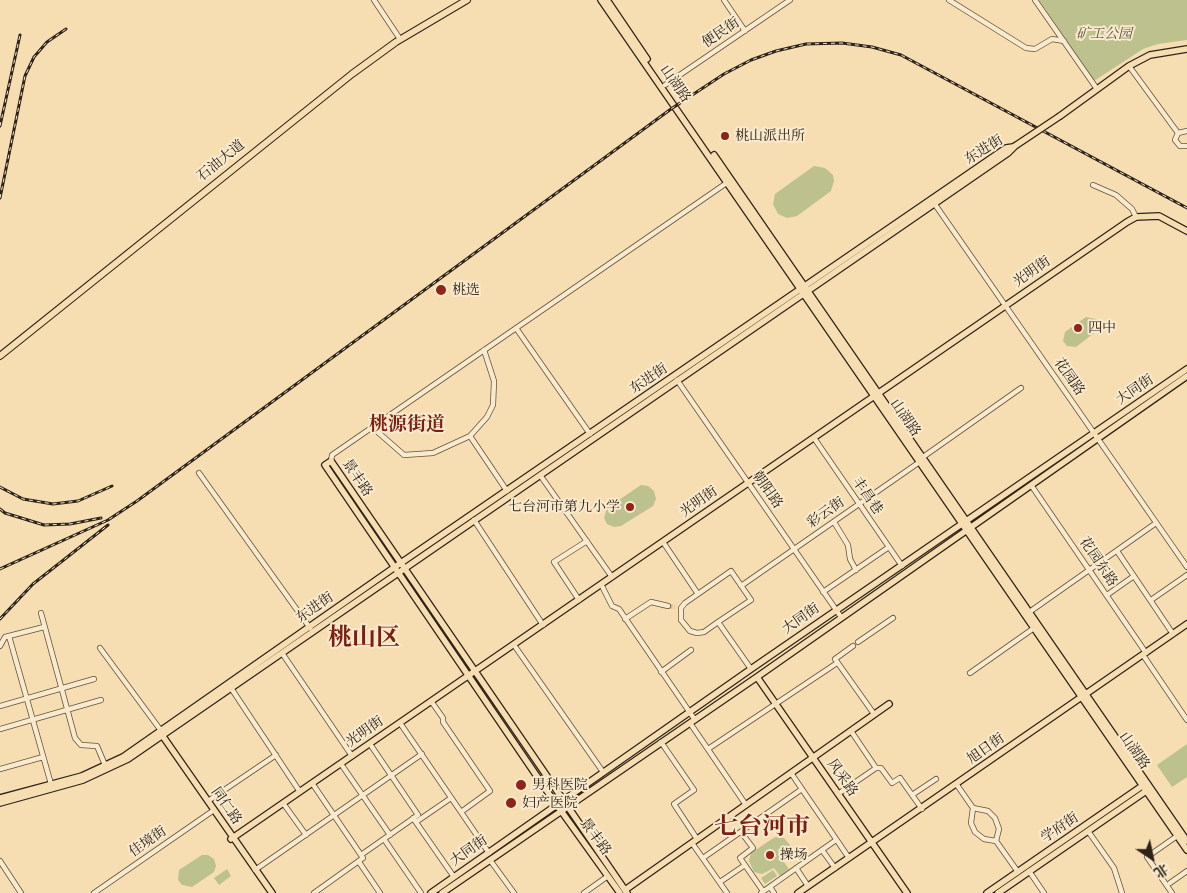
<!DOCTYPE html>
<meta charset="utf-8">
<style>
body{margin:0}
#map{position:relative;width:1187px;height:893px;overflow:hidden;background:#f6deb2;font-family:"Old Standard TT","Noto Serif SC",serif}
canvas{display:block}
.north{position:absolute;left:1127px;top:833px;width:50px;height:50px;-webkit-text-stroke:4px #f9eacd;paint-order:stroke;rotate:146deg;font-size:14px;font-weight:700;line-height:20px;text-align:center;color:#2f2318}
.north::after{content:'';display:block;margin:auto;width:18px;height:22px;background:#2f2318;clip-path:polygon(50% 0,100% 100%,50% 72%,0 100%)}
</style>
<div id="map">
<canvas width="1187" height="893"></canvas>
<div class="north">北</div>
</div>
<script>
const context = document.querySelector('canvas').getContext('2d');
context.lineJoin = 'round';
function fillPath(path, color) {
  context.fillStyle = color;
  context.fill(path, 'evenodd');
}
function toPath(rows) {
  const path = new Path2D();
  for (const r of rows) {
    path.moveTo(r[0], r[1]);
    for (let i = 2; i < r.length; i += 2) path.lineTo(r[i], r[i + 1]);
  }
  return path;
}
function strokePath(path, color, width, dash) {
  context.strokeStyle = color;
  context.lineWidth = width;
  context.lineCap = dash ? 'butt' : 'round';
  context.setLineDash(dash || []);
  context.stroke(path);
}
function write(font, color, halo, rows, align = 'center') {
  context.font = font + ' "Old Standard TT","Noto Serif SC",serif';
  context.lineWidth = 4;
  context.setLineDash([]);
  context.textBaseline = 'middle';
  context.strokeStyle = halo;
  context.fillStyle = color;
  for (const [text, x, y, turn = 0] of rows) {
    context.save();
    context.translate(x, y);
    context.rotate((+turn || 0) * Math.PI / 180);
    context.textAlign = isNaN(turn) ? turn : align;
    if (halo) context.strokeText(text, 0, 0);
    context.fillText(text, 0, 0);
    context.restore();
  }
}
fillPath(toPath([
 [1039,0,1187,0,1187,40,1158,44,1143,49,1094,81],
 [814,166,825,168,833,175,834,181,831,191,797,216,787,218,778,214,773,204,775,194],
 [1086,317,1096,319,1099,324,1098,330,1076,347,1067,346,1063,341,1065,332],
 [641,485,648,486,654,491,656,499,653,506,621,526,614,527,607,524,604,518,607,508],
 [1187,744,1187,777,1172,787,1157,765],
 [775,837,784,838,790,845,791,854,783,861,789,869,780,876,774,868,762,874,754,872,749,861,751,853],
 [202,855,208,855,214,859,216,866,214,872,192,887,182,885,178,880,179,870],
 [227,869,231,876,219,885,214,878],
 [773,870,777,876,765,884,761,878]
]), '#bcc18d');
strokePath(toPath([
 [668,606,675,607]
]), '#ceb993', 4.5, [4.5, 2]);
const minor = toPath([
 [374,0,400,39],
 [724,0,745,31],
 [949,0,1026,48,1035,49,1052,39,1064,41],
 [1035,0,1097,89],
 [1129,66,1178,133],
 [665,85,790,0],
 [1187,131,1178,133,1175,140,1180,146,1187,146],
 [1093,185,1116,195,1132,209,1136,217],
 [934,203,1187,567],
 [516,328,590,434],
 [484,350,494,381,493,405,487,417,470,436,507,491],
 [677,380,841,617],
 [372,427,404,455,433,453,470,436],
 [814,438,902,566],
 [923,457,1021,388],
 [331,461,332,455,728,182],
 [199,473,310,628],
 [540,475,612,577],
 [1031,485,1146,653],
 [474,520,543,625],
 [834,522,848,545,850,559,856,570],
 [663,542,698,594],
 [1117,551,1173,634],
 [601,584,612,606,619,609,695,720],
 [741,586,921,461],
 [823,592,889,547],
 [1107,595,1134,576],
 [579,600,554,562,587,541],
 [1151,600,1187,575],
 [41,613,75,738,81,745,97,746,105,765],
 [1028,613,1156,523],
 [625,619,651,602,668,606],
 [718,622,751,600,731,571,685,603,681,608,681,620,690,631,697,633,704,632,718,622,751,669],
 [9,636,51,784],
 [858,642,893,618],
 [514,645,603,772],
 [0,646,5,637,44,627],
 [853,646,835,659,874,714],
 [100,648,162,732],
 [282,653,352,756],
 [1143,655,1187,720],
 [661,672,691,650],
 [970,673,1034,628],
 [231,688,300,792],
 [431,701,443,718,443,722,490,791,461,812],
 [0,706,94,679],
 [400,723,489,853],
 [690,723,746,805],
 [0,729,101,700],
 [661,742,694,790,674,804,697,839],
 [708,749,837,663],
 [341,764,390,835],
 [876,768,881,768,892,783,900,778,922,809],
 [0,769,43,757],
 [791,773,849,858],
 [312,783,363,858,314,893],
 [957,785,973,808,971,823,975,832,984,839,996,841],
 [838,794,876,768,851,731],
 [912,795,936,779],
 [208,801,276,755],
 [283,803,306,835],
 [973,808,988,811,995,818,999,829,996,841,1018,872],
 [413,818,454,877],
 [416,822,451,798],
 [1088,831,1114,868,1122,893],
 [741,832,753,848,740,858,763,891],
 [384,839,421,893],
 [692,843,727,893],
 [822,850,835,868],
 [361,855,418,815,370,744],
 [703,858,802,789],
 [490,860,514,893],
 [0,861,21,893],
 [359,862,380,893],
 [796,868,808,886],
 [255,870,422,754],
 [1029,871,1044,893],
 [720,882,745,865],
 [1170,883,1187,871],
 [770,887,774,893],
 [94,893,214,810],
 [584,893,608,876],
 [761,893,836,840],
 [1172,893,1147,857,1177,836]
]);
const major = toPath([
 [601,0,1187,850],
 [607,0,647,59],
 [1060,116,1129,66,1150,55,1187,49],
 [714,155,1187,841],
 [757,677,907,893],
 [162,735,272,893],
 [0,798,82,776,123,757,395,567,1006,148,1013,147],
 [0,803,83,780,128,759,934,204,1008,153,1015,146],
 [231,839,1127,222,1136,217,1159,216,1187,231],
 [625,890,889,704],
 [431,893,751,669,1187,369],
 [442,893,757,677,1187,376],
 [620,893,549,794,325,465,331,461,627,893],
 [798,893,1187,624],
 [987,893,1145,784],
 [998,893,1149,789]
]);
const highway = toPath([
 [0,356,352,74,396,42,467,0]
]);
strokePath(minor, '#61523e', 6);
strokePath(major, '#2f2318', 8);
strokePath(highway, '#2f2318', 8);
strokePath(minor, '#f9eacd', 4.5);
strokePath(major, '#f6deb2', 5.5);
strokePath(highway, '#f6deb2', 6);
const rail = toPath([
 [0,126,20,35],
 [0,198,25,76,34,57,47,42,66,29],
 [0,487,23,499,53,504,78,501,112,486],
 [0,509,5,513,44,525,70,524,101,518],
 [0,569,108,520,137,501,671,109,724,74,751,60,776,51,806,44,842,43,872,47,901,55,1187,208],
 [0,619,33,584,108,525]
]);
strokePath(rail, '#2f2318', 3);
strokePath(rail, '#f9eacd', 1, [4]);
const majorBridge = toPath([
 [1015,146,1060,116]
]);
strokePath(majorBridge, '#2f2318', 8, []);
strokePath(majorBridge, '#f6deb2', 5.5);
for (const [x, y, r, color] of [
 [725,136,5,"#8f2418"],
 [441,290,6,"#8f2418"],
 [1078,328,5,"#8f2418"],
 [630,507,5,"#8f2418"],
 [521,785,6,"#8f2418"],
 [511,803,6,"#8f2418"],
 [770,855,5,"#8f2418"]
]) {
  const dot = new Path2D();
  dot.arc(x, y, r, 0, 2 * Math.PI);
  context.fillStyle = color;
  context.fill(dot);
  strokePath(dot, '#f9eacd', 2);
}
write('14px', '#2f2318', '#f9eacd', [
 ["便民街",721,33,-34],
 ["山湖路",675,84,55],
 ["东进街",984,150,-32],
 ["石油大道",221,161,-39],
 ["光明街",1032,272,-35],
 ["花园路",1069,377,55],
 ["东进街",649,379,-34],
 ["大同街",1135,390,-34],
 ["山湖路",905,418,55],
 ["景丰路",357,478,56],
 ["朝阳路",767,490,55],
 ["丰昌巷",867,496,55],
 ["光明街",699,502,-35],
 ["彩云街",826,513,-35],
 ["花园东路",1098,562,56],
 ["东进街",315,608,-35],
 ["大同街",801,619,-35],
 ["光明街",365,732,-35],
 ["旭日街",986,749,-35],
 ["山湖路",1134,751,55],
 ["风采路",842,778,55],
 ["同仁路",226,806,55],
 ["学府街",1060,828,-34],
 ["景丰路",595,837,54],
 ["佳境街",148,842,-35],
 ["大同街",469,851,-35]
]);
write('italic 14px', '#59523b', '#f9eacd', [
 ["矿工公园",1104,34]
]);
write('14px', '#2f2318', '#f9eacd', [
 ["桃山派出所",735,136],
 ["桃选",452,290],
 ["四中",1088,328],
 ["七台河市第九小学",620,507,"right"],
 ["男科医院",532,785],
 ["妇产医院",522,803],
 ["操场",780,855]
], 'left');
write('bold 19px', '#7a1f14', '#f9eacd', [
 ["桃源街道",407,425]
]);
write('bold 24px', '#7a1f14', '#f9eacd', [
 ["桃山区",364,639],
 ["七台河市",762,828]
]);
</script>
